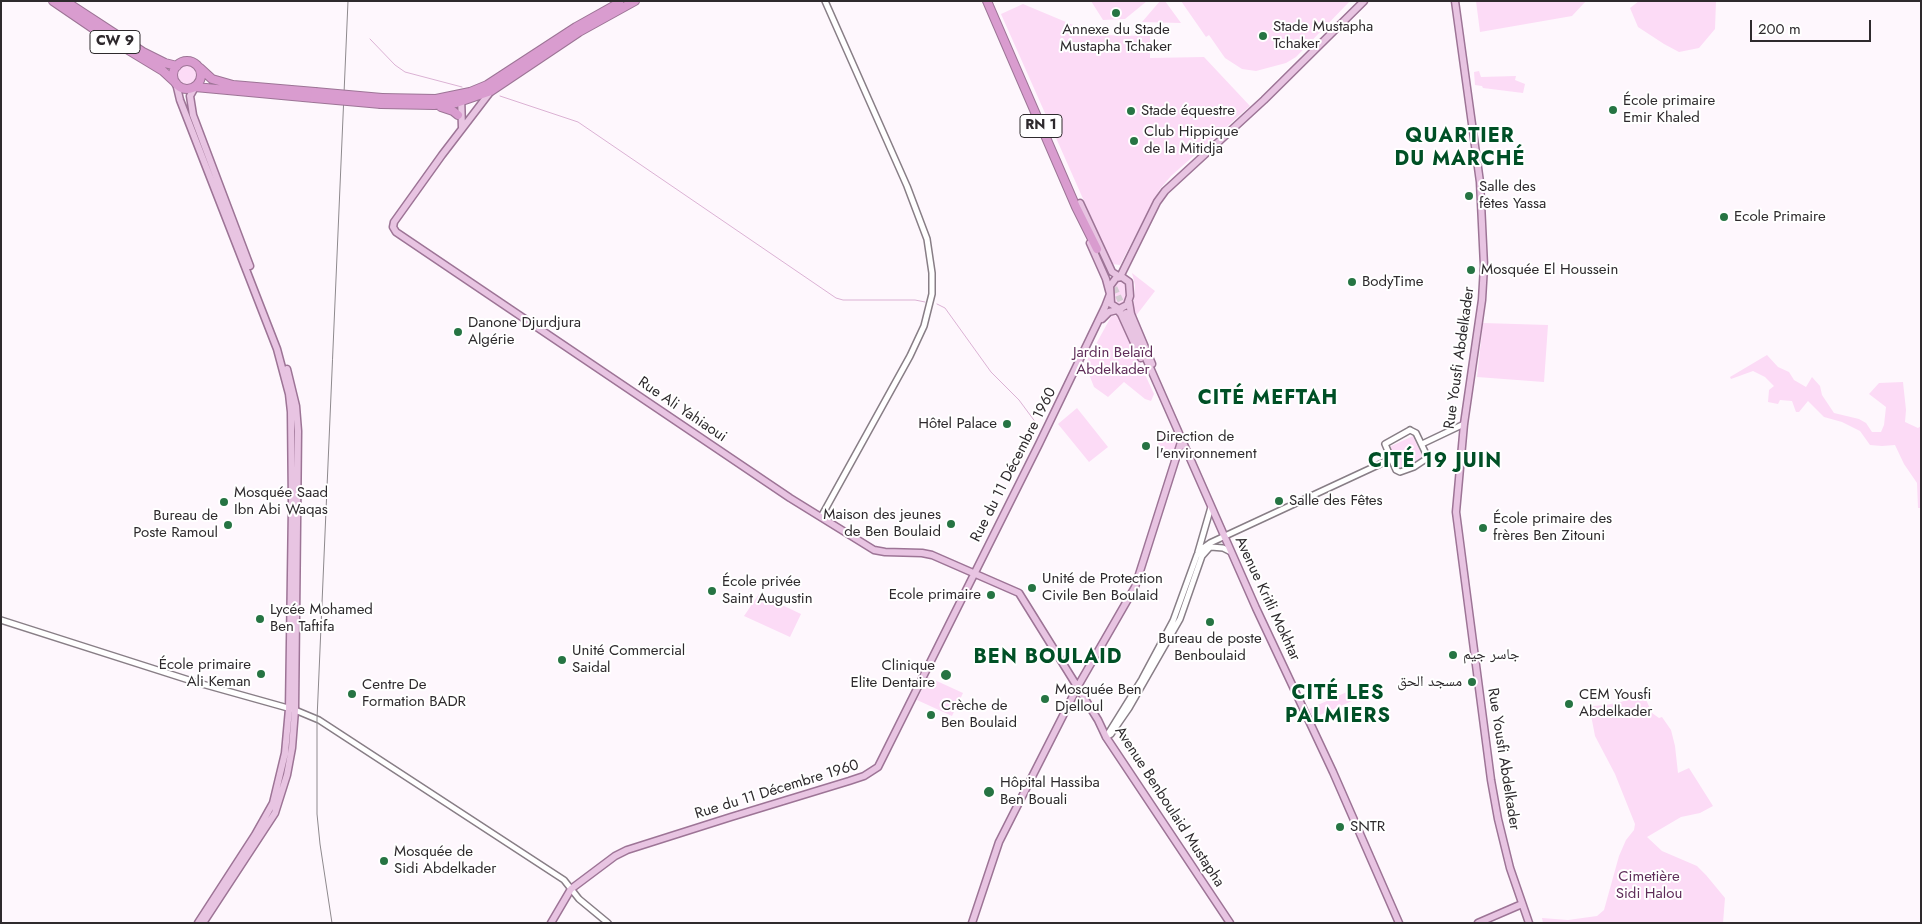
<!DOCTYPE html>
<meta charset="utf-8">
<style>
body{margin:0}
#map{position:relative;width:1922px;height:924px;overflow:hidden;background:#fef7fd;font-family:Jost,sans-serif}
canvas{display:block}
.frame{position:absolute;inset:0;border:2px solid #2e2a2d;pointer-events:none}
.scale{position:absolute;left:1750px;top:20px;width:121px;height:22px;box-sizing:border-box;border:2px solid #2e2a2d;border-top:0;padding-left:6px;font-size:15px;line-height:18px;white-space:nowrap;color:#2e2a2d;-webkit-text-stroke:4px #fff;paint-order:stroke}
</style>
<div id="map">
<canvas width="1922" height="924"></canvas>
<div class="frame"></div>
<div class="scale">200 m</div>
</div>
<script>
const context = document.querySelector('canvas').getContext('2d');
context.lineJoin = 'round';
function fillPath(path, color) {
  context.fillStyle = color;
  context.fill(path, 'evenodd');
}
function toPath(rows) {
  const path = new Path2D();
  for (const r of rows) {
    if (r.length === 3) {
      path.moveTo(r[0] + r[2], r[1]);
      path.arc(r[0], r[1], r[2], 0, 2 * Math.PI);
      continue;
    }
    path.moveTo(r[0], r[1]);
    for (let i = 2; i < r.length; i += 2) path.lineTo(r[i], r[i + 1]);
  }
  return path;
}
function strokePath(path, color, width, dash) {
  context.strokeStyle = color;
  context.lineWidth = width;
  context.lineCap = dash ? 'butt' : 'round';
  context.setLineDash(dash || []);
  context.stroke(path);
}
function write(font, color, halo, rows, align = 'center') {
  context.font = font + ' Jost,"Noto Naskh Arabic",sans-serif';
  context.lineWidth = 4;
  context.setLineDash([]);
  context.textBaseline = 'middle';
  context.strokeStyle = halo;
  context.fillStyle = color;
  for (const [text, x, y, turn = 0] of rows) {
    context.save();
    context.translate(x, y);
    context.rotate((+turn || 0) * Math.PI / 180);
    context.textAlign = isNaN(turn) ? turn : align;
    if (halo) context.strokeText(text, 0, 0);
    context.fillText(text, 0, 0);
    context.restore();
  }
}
fillPath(toPath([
 [1091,1,1147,1,1125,19,1103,20],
 [1160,1,1165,1,1181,23,1142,22],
 [1181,1,1350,1,1296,57,1286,63,1256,71,1242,69,1225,58,1209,35,1206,37],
 [1476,1,1586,1,1572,16,1480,32],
 [1639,1,1716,1,1715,29,1699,48,1679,52,1664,44,1638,27,1630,8],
 [1023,4,1097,35,1150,36,1150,58,1204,57,1250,106,1171,176,1160,189,1120,265,1112,264,1001,14],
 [188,76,11],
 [1479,71,1481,77,1516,76,1515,80,1525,84,1523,93,1483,88,1482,86,1475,85,1474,72],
 [1132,273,1155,291,1135,317,1133,311,1135,285],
 [1120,280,1127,285,1128,298,1125,304,1119,306,1116,305,1112,299,1112,287,1115,281],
 [1112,315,1117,316,1120,320,1154,394,1151,401,1145,399,1124,382,1108,397,1094,387,1085,364],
 [1483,323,1548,325,1544,382,1477,377],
 [1767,355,1778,367,1789,372,1794,380,1806,387,1812,377,1820,386,1822,395,1834,413,1859,419,1866,423,1872,432,1881,432,1884,425,1886,407,1869,394,1879,383,1903,382,1906,410,1905,422,1918,428,1921,426,1921,508,1918,508,1917,483,1904,464,1895,445,1882,446,1870,445,1860,431,1842,422,1824,417,1808,401,1799,412,1796,412,1792,401,1780,400,1778,404,1768,402,1769,390,1774,386,1765,377,1753,371,1731,379,1730,377],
 [1077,408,1108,447,1089,462,1058,424],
 [1168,429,1177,445,1176,450,1173,452,1162,449,1158,445,1158,437],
 [1413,436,1424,459,1399,470,1389,447],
 [759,594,801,614,790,637,744,616],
 [928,677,963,693,952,716,917,700],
 [1349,691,1354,692,1355,695,1352,701,1313,718,1309,709],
 [1643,693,1652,713,1659,718,1662,717,1671,730,1675,746,1678,773,1689,768,1713,806,1700,813,1681,817,1647,837,1662,851,1697,866,1706,875,1725,898,1723,923,1543,923,1542,918,1568,920,1597,916,1604,910,1619,856,1626,840,1634,830,1635,824,1615,774,1595,736,1591,715,1593,706,1606,705,1621,702]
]), '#fcdbf6');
strokePath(toPath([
 [370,39,395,65,405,72,462,87],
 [500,96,578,122,836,298,843,300,915,300,925,302],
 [937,304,945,308,991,372,1019,400,1039,427]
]), '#dbb2d4', 1);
strokePath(toPath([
 [1107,271,1125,311]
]), '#d4ced3', 6, [6, 3]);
const minor = toPath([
 [1410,430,1416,433,1427,456,1426,459,1414,467,1400,472,1396,470,1385,444,1410,430],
 [1422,444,1464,424],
 [821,517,910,356,924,326,932,294,932,273,927,239,907,186,825,1],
 [1211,547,1223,548,1231,552],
 [1198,552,1211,507],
 [1,620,195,682,295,710,319,720,564,880,579,899,608,923],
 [1106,737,1142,679,1173,621,1197,555,1203,548,1210,543,1391,459],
 [1106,737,1111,734,1129,708,1180,619,1202,556,1210,547]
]);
const major = toPath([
 [1455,1,1480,182,1484,266,1482,300,1464,424,1456,512,1491,780,1498,819,1510,868,1529,923],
 [176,83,180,100,277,349,289,394,291,412,292,506,289,709,285,753,273,803,255,835,198,923],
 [195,87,190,96,193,115,250,266],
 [491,91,442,155,394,222,393,227,396,232,790,498,874,550,885,552,922,553,932,555,1019,593,1098,720,1106,737,1230,923],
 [461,96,462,128],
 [1080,203,1112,272,1120,277,1157,202,1165,191,1264,100,1364,1],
 [1122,277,1129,282,1130,296,1127,305,1119,309,1111,304,1110,286,1116,278,1122,277],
 [1129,302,1131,314,1152,364],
 [1116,308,1121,314,1141,358],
 [1126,313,1256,608,1333,772,1399,923],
 [1102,319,1109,312,1121,309],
 [203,923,275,813,287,775,292,748,295,710,298,431,296,406,287,369],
 [551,923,571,889,615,856,627,850,731,817,849,781,864,776,878,767,1039,444,1105,307,1110,294,1106,279,1090,243],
 [972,923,999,842,1078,686,1135,587,1182,439],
 [1478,923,1522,904]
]);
const highway = toPath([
 [53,1,97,31,163,71,176,83],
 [65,1,143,52,165,63,177,66],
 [987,1,1076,207,1097,249],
 [187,75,14],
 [200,68,212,79,233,85,315,92],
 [195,87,314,98],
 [382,98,436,99,470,92,487,85,576,27,619,3],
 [381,104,434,105,456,103,491,91,579,32,635,1],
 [441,107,453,111,458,115]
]);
strokePath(minor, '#887e86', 8);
strokePath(major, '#9d7496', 9);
strokePath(highway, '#9d7496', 10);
strokePath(minor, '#fff', 5);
strokePath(major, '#e8c4e2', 6);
strokePath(highway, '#d99ccf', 8);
strokePath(toPath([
 [332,923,320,844,317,814,317,719,348,1]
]), '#8e898d', 1);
const highwayBridge = toPath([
 [315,92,382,98],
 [314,98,381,104]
]);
strokePath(highwayBridge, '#9d7496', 10, []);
strokePath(highwayBridge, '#d99ccf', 8);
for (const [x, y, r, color] of [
 [1116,13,5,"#267443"],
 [1263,36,5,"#267443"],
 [1613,110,5,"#267443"],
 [1131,111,5,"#267443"],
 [1134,141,5,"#267443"],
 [1469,196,5,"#267443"],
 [1724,217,5,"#267443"],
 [1471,270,5,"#267443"],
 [1352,282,5,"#267443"],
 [458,332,5,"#267443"],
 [1007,424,5,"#267443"],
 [1146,446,5,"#267443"],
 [1279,501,5,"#267443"],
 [224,502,5,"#267443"],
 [951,524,5,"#267443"],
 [228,525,5,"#267443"],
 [1483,528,5,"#267443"],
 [1032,588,5,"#267443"],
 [712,591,5,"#267443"],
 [991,595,5,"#267443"],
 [260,619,5,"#267443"],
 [1210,622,5,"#267443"],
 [1453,655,5,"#267443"],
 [562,660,5,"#267443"],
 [261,674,5,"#267443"],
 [946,675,6,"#267443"],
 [1472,682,5,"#267443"],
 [352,694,5,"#267443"],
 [1045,699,5,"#267443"],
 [1569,704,5,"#267443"],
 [931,715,5,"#267443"],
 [989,792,6,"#267443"],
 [1340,827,5,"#267443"],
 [384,861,5,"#267443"]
]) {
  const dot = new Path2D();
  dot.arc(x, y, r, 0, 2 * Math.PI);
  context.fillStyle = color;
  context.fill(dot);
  strokePath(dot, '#fff', 2);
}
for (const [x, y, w] of [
 [115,42,50],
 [1041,126,42]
]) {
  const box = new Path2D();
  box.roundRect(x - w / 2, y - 11.5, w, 23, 4);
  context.fillStyle = '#fff';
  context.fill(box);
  strokePath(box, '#2e2a2d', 1);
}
write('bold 14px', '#2e2a2d', null, [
 ["CW 9",115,42],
 ["RN 1",1041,126]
]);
write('15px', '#2e2a2d', '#fff', [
 ["Stade Mustapha",1273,27],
 ["Tchaker",1273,44],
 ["Annexe du Stade",1116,30,"center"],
 ["Mustapha Tchaker",1116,47,"center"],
 ["École primaire",1623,101],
 ["Emir Khaled",1623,118],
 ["Stade équestre",1141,111],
 ["Club Hippique",1144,132],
 ["de la Mitidja",1144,149],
 ["Salle des",1479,187],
 ["fêtes Yassa",1479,204],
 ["Ecole Primaire",1734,217],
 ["Mosquée El Houssein",1481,270],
 ["BodyTime",1362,282],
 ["Danone Djurdjura",468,323],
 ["Algérie",468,340],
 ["Hôtel Palace",997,424,"right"],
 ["Direction de",1156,437],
 ["l'environnement",1156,454],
 ["Mosquée Saad",234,493],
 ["Ibn Abi Waqas",234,510],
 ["Salle des Fêtes",1289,501],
 ["Maison des jeunes",941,515,"right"],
 ["de Ben Boulaid",941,532,"right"],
 ["Bureau de",218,516,"right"],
 ["Poste Ramoul",218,533,"right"],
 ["École primaire des",1493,519],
 ["frères Ben Zitouni",1493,536],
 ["Unité de Protection",1042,579],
 ["Civile Ben Boulaid",1042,596],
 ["École privée",722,582],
 ["Saint Augustin",722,599],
 ["Ecole primaire",981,595,"right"],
 ["Lycée Mohamed",270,610],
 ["Ben Taftifa",270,627],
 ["Bureau de poste",1210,639,"center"],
 ["Benboulaid",1210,656,"center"],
 ["Unité Commercial",572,651],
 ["Saidal",572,668],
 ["جاسر جيم",1463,655],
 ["École primaire",251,665,"right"],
 ["Ali Keman",251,682,"right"],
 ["Clinique",935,666,"right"],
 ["Elite Dentaire",935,683,"right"],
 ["مسجد الحق",1462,682,"right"],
 ["Centre De",362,685],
 ["Formation BADR",362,702],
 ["Mosquée Ben",1055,690],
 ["Djelloul",1055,707],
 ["CEM Yousfi",1579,695],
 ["Abdelkader",1579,712],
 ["Crèche de",941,706],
 ["Ben Boulaid",941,723],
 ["Hôpital Hassiba",1000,783],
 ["Ben Bouali",1000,800],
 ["SNTR",1350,827],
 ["Mosquée de",394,852],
 ["Sidi Abdelkader",394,869]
], 'left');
write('15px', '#5f2d59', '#fff', [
 ["Jardin Belaïd",1113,353],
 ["Abdelkader",1113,370],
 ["Cimetière",1649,877],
 ["Sidi Halou",1649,894]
]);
write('15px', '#2e2a2d', '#fff', [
 ["Rue Yousfi Abdelkader",1460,358,-82],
 ["Rue Ali Yahiaoui",682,410,34],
 ["Rue du 11 Décembre 1960",1014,465,-63],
 ["Avenue Kritli Mokhtar",1267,599,65],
 ["Rue Yousfi Abdelkader",1503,759,81],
 ["Rue du 11 Décembre 1960",777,790,-17],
 ["Avenue Benboulaid Mustapha",1169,807,57]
]);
context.letterSpacing = '1px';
write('bold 20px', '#005026', '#fff', [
 ["QUARTIER",1460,137],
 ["DU MARCHÉ",1460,160],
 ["CITÉ MEFTAH",1268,399],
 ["CITÉ 19 JUIN",1435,462],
 ["BEN BOULAID",1048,658],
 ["CITÉ LES",1338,694],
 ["PALMIERS",1338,717]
]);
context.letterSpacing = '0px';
</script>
